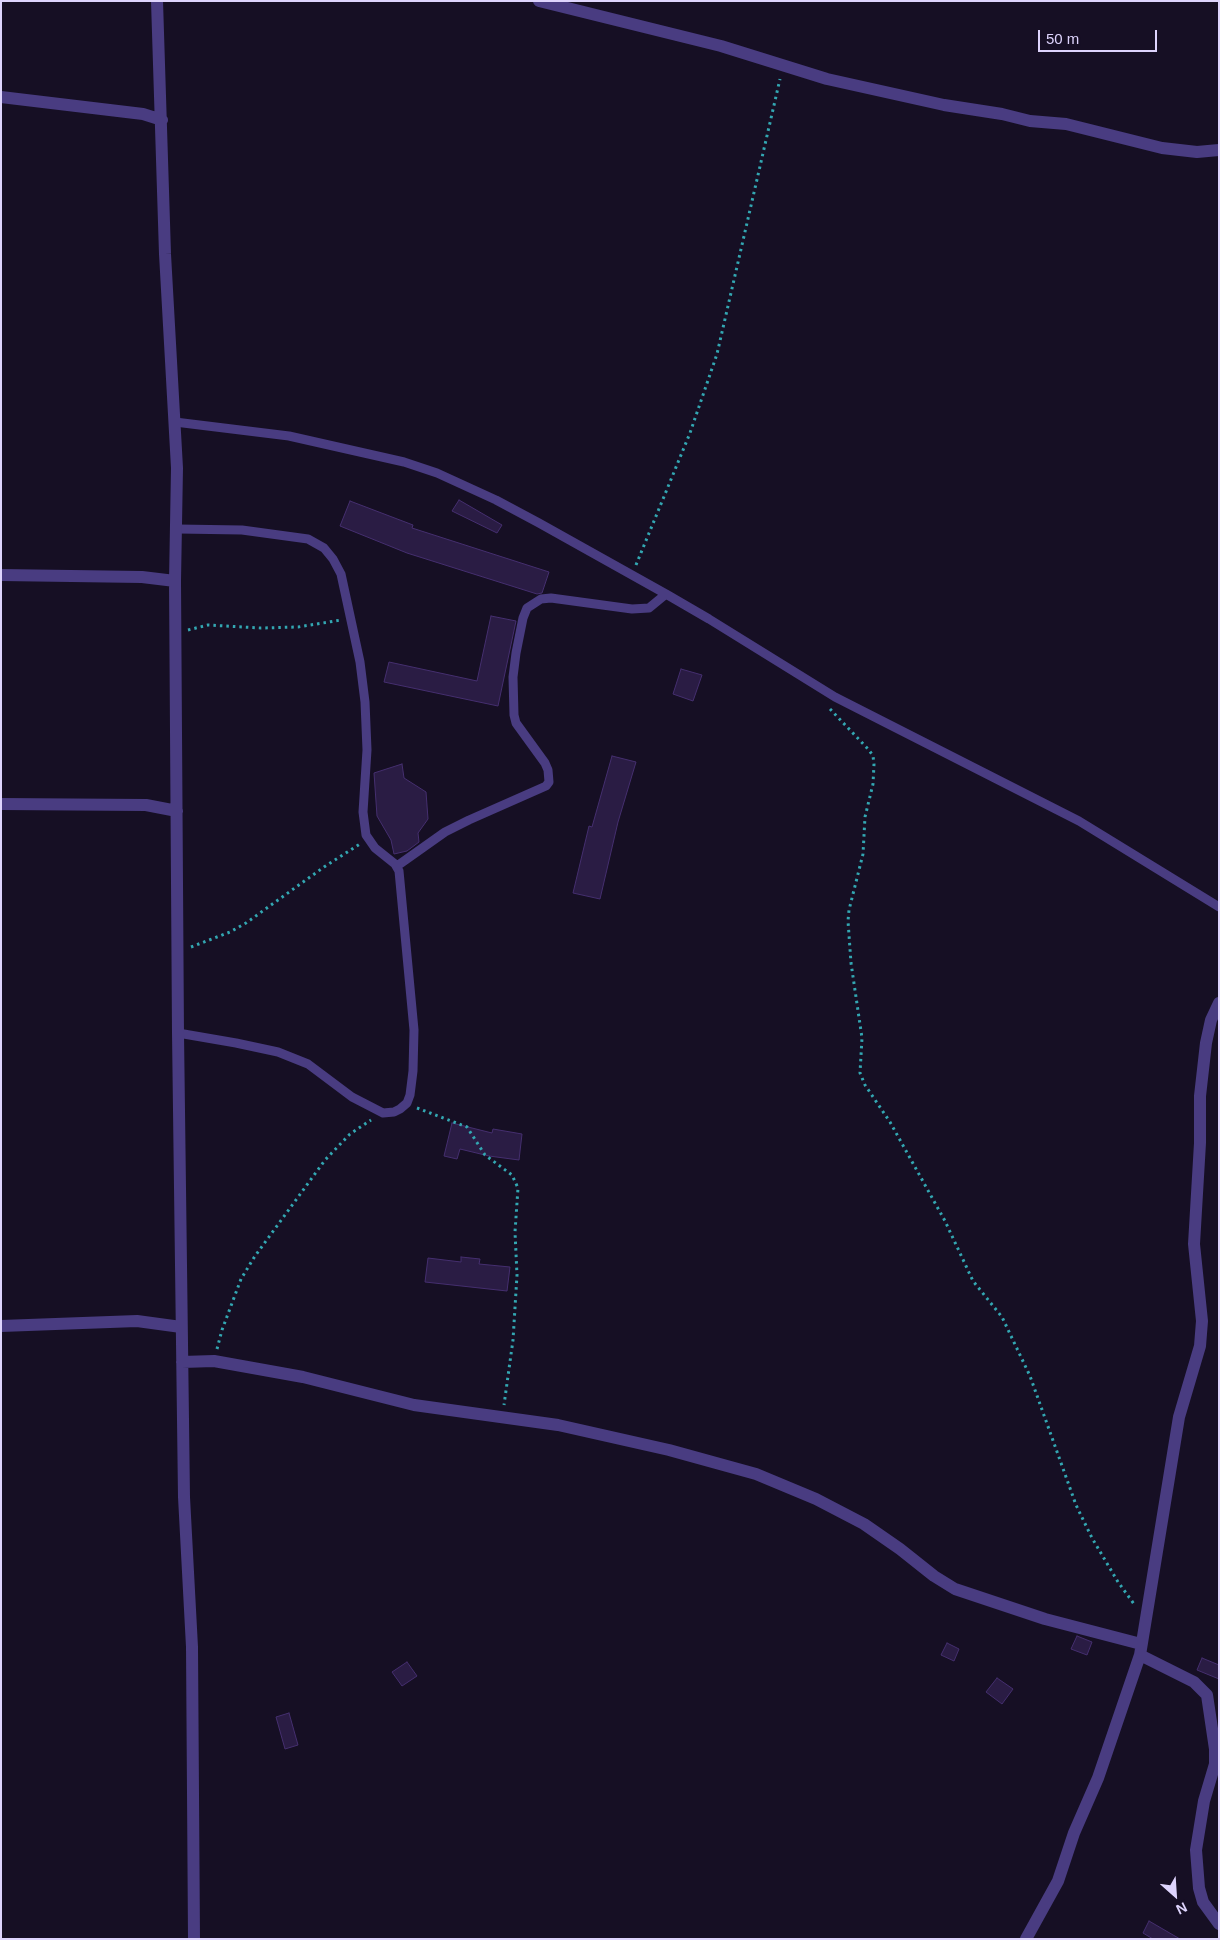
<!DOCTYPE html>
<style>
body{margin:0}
#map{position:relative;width:1220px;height:1940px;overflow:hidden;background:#160f24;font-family:Helvetica,sans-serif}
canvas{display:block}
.frame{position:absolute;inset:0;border:2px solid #ded4fd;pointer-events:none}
.north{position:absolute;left:1150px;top:1870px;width:50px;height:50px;-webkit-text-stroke:4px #160f24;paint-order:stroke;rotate:154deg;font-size:14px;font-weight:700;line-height:20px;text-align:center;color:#ded4fd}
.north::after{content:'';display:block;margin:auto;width:18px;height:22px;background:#ded4fd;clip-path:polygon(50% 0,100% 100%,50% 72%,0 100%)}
.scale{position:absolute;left:1038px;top:30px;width:119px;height:22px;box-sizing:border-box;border:2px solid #ded4fd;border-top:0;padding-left:6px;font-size:15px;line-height:18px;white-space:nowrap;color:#ded4fd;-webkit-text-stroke:4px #160f24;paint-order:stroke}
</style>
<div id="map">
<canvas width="1220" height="1940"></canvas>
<div class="frame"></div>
<div class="north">N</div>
<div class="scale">50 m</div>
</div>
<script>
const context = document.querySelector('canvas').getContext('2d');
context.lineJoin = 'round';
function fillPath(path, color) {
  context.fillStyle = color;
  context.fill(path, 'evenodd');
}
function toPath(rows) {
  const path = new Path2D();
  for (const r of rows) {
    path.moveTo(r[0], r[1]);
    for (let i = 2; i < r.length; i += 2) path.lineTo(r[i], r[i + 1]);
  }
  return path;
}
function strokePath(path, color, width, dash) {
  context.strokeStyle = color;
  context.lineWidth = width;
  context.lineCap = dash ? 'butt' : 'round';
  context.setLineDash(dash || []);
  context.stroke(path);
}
const building = toPath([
 [459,500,502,525,497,533,452,511,459,500],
 [350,501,413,525,412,528,549,572,542,593,537,594,407,553,340,526,350,501],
 [491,616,516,621,498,706,384,682,389,662,477,681,491,616],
 [681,669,702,675,693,701,673,694,681,669],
 [612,756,636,762,618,822,600,899,573,893,589,826,592,827,612,756],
 [402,764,404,778,426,792,428,819,418,833,419,842,407,851,394,854,391,840,377,816,374,773,402,764],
 [452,1123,492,1133,493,1129,522,1134,519,1160,489,1156,460,1149,457,1159,444,1156,452,1123],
 [461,1257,480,1259,479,1264,510,1267,507,1291,425,1282,428,1258,461,1262,461,1257],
 [1077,1636,1092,1642,1087,1655,1071,1649,1077,1636],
 [947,1643,959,1649,954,1661,941,1655,947,1643],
 [1202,1658,1219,1665,1219,1679,1197,1670,1202,1658],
 [407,1662,417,1676,402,1686,392,1672,407,1662],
 [997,1678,1013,1689,1002,1704,986,1692,997,1678],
 [289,1713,298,1745,285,1749,276,1717,289,1713],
 [1149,1921,1180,1939,1153,1939,1143,1933,1149,1921]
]);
fillPath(building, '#2a1c44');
strokePath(building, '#452f6f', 1);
strokePath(toPath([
 [636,565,690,433,717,354,780,79],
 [188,630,208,625,261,628,298,627,341,620],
 [830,709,869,750,873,756,874,764,873,784,865,817,863,854,849,910,848,921,851,963,862,1038,860,1073,865,1085,890,1122,945,1221,973,1281,1002,1317,1030,1376,1076,1505,1092,1538,1118,1582,1134,1604],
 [191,947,230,932,246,923,324,867,360,844],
 [417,1108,467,1127,485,1155,512,1175,518,1188,515,1232,517,1275,513,1340,504,1405],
 [217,1349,222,1330,241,1279,255,1256,325,1160,350,1134,371,1120]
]), '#33a7b2', 3, [2.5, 4]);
strokePath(toPath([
 [175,422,289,436,404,462,437,473,496,500,539,523,666,594],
 [178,529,242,530,308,539,324,548,333,559,341,574,360,662,365,702,367,750,363,812,366,835,375,848,395,864,399,871,414,1030,413,1071,410,1095,407,1103,400,1109,394,1112,383,1113,352,1097,308,1064,278,1052,236,1043,178,1033],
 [397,866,445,832,469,820,546,786,549,782,548,770,545,763,516,723,514,715,513,677,516,653,523,618,527,608,541,599,551,598,632,609,649,608,666,594,709,619,835,697,1079,821,1219,907]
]), '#493c81', 9);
strokePath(toPath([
 [157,1,165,254,177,468,175,581,178,1033,184,1497,192,1647,194,1939],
 [539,1,721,46,827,79,944,105,1002,114,1030,121,1066,124,1162,148,1197,152,1219,150],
 [1,97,143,114,162,120],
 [1,575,142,577,175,581],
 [1,804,146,805,177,811],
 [1,1326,137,1321,181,1327],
 [182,1362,214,1361,303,1377,414,1405,558,1425,669,1450,756,1474,816,1499,864,1524,900,1549,934,1576,955,1589,1045,1619,1141,1644],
 [1140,1655,1194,1682,1207,1695,1215,1749,1215,1764,1204,1801,1196,1850,1199,1888,1203,1902,1219,1924],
 [1026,1939,1058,1881,1074,1833,1098,1778,1140,1655,1179,1417,1200,1346,1202,1321,1194,1244,1200,1143,1200,1096,1206,1043,1211,1020,1219,1003]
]), '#493c81', 12);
</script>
